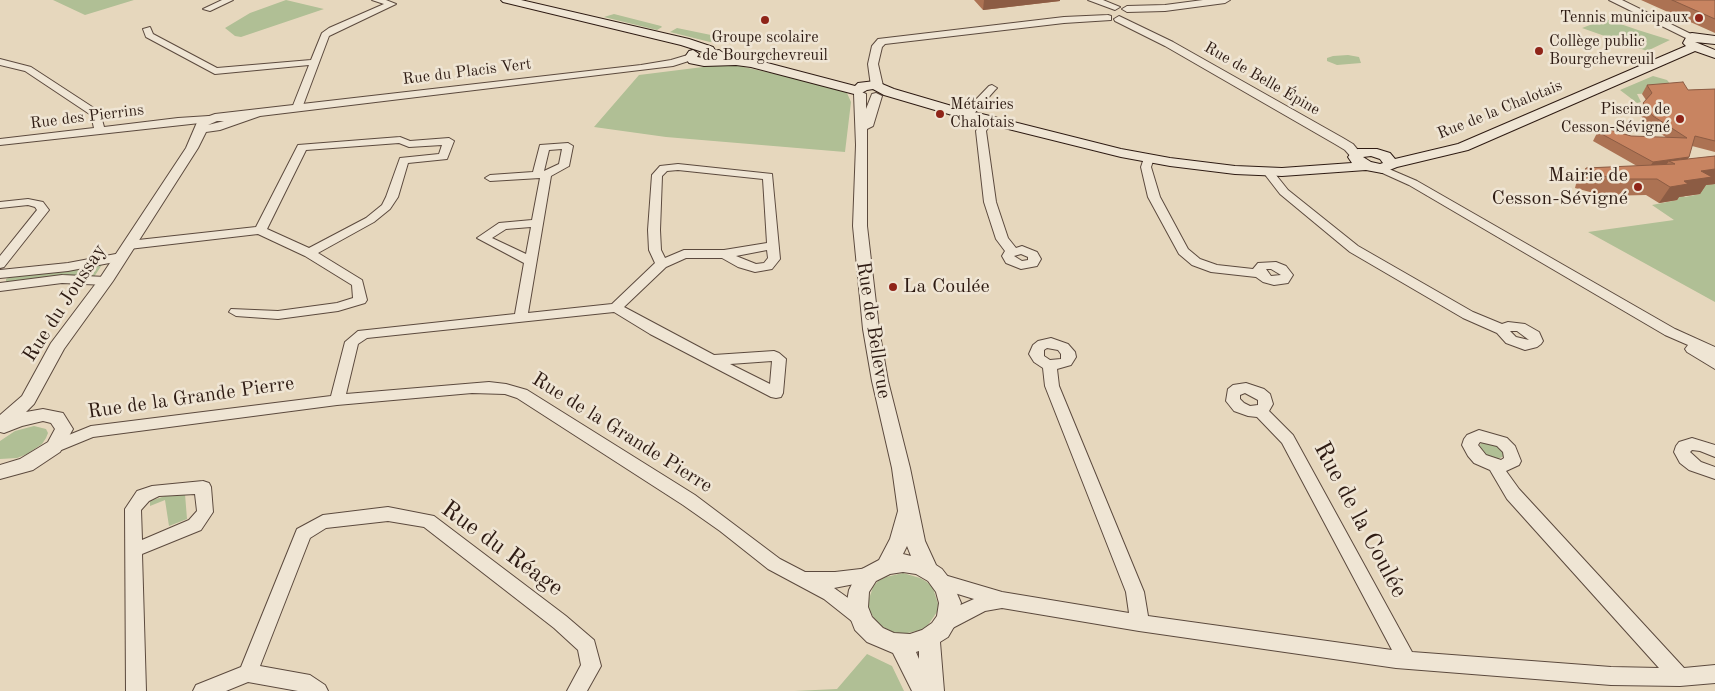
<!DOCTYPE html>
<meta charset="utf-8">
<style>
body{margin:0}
canvas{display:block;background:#e6d7bd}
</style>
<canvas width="1715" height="691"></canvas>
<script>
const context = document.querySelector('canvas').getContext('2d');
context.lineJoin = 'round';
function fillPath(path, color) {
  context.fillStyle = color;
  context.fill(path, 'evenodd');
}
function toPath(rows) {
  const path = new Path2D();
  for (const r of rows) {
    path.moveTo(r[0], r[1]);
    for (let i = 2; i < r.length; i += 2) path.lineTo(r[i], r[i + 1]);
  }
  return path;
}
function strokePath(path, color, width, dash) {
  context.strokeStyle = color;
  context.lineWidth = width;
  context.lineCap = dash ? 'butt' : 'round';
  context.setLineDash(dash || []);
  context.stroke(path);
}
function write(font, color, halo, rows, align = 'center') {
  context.font = font + ' "Old Standard TT",serif';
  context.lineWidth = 5;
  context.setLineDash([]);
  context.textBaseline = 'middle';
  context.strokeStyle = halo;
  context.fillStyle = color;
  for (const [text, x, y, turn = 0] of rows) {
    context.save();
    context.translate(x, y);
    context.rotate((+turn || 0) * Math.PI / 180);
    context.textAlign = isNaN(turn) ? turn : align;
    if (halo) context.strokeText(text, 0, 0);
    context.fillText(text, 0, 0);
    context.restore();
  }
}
fillPath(toPath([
 [53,0,134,0,85,15],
 [286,0,324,9,241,37,235,36,225,28,250,13],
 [614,14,661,26,662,27,657,30,604,17],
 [1606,19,1638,30,1670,40,1647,51,1582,28],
 [677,28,711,35,714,41,710,42,670,32],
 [1348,55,1359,57,1361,63,1337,65,1327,61,1327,58,1333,56],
 [719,65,735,65,838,88,847,93,851,102,845,152,666,137,594,127,639,75],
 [1653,76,1667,80,1671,85,1655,93,1637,94,1641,102,1637,103,1620,90],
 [1715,179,1715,302,1588,232,1674,220,1652,205,1677,200,1675,191,1685,197,1700,194,1692,188],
 [103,263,94,277,6,282,6,279,12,276],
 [34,426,46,429,48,433,46,438,42,444,27,454,17,458,0,459,0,441,15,431],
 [1481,443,1498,446,1503,450,1504,456,1498,459,1488,457,1483,453,1479,447],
 [185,494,187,519,169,526,165,500,150,506,150,501,168,495],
 [903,573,920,578,927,582,933,588,938,604,937,612,928,625,921,630,903,634,894,633,878,624,869,610,868,602,873,587,878,581,886,577],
 [867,654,892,666,904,691,794,691,837,689]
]), '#b0bf95');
const pedestrian = toPath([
 [1590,177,1594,179,1593,181,1564,182,1560,180,1564,178,1590,177]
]);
const minor = toPath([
 [222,0,233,0,210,11,203,9,222,0],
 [372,0,386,0,396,4,329,36,302,108,297,111,292,108,309,65,215,74,146,37,143,29,150,27,153,34,217,68,311,60,322,33,329,28,384,4,372,0],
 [0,59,31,67,100,112,104,127,178,118,209,116,214,119,209,122,0,145,0,139,94,128,91,115,25,71,0,65,0,59],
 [992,85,997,88,995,90,971,117,963,117,963,113,989,86,992,85],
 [988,117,993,120,986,131,996,202,1008,238,1016,248,1022,246,1037,252,1041,259,1037,266,1021,269,1006,263,1002,256,1005,251,996,239,984,202,976,131,984,118,988,117],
 [1021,254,1028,257,1028,260,1022,261,1014,256,1021,254],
 [400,137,410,141,449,138,454,141,447,159,408,163,398,197,390,209,374,222,318,253,362,280,367,300,365,303,338,311,278,319,236,316,229,312,231,309,278,311,337,303,353,298,352,285,305,256,258,234,129,249,123,245,129,241,256,227,298,145,400,137],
 [399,143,409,147,442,145,439,154,400,158,386,197,382,205,366,218,309,248,267,229,306,150,399,143],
 [568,143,573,146,569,166,551,176,528,313,612,304,655,263,649,250,648,230,652,175,660,166,678,164,772,174,780,259,772,269,755,272,738,267,722,258,686,258,666,267,624,307,714,355,774,351,779,353,786,359,783,393,781,397,776,398,771,397,650,334,614,312,367,338,358,344,346,394,489,382,506,384,527,390,695,495,780,559,805,572,835,572,869,568,875,570,878,575,875,580,834,588,865,610,868,616,865,622,859,624,853,622,824,599,768,569,720,531,683,505,517,398,505,394,472,393,337,405,93,437,54,453,49,451,46,447,49,443,91,426,331,396,345,342,358,331,515,314,524,263,477,238,499,223,532,220,540,178,490,181,485,178,490,175,533,172,540,145,568,143],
 [562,149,559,164,544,171,549,150,562,149],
 [678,170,763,179,767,243,724,250,684,250,665,258,661,250,660,230,662,176,667,171,678,170],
 [531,227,526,254,492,238,506,229,531,227],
 [767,250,768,258,764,263,756,264,736,256,767,250],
 [772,361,770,384,730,364,772,361],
 [1149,155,1154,158,1151,167,1160,197,1188,249,1200,259,1217,265,1253,269,1258,263,1276,262,1286,266,1293,275,1288,283,1274,285,1263,282,1256,277,1211,272,1192,265,1179,254,1148,197,1141,167,1144,158,1149,155],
 [1266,269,1271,269,1281,275,1271,276,1266,269],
 [1382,166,1417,181,1675,329,1715,347,1715,357,1713,356,1715,357,1715,369,1687,352,1685,349,1688,345,1665,335,1409,185,1378,171,1377,169,1378,167,1382,166],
 [1268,169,1272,170,1288,190,1358,246,1473,312,1502,324,1508,322,1525,324,1539,332,1543,341,1541,344,1537,347,1525,350,1506,343,1497,333,1463,318,1350,252,1280,194,1263,172,1268,169],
 [1510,331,1517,331,1529,340,1516,337,1510,331],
 [28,199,43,202,49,210,4,267,0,268,0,256,37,210,35,207,28,205,0,208,0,202,28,199],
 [121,253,125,254,127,257,125,260,68,271,0,278,0,270,68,263,121,253],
 [62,275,106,277,112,281,106,285,62,283,0,291,0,283,62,275],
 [1051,338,1068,344,1075,352,1076,357,1071,365,1057,369,1059,386,1144,592,1148,616,1392,650,1282,443,1257,417,1248,416,1234,411,1226,401,1228,389,1233,385,1246,383,1264,389,1270,394,1273,404,1269,411,1293,435,1412,652,1611,667,1659,668,1507,499,1490,470,1474,463,1468,456,1462,445,1464,439,1467,435,1479,430,1507,438,1515,446,1521,461,1519,465,1506,471,1519,489,1684,668,1715,665,1715,683,1680,686,1611,685,1396,668,1139,631,1002,608,985,611,943,633,937,631,934,625,937,619,956,607,974,599,935,587,932,582,935,577,941,574,1002,592,1129,613,1126,592,1045,386,1043,368,1034,362,1029,354,1033,345,1038,341,1051,338],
 [1047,348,1058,350,1061,354,1061,359,1050,360,1044,356,1044,350,1047,348],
 [1245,393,1258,400,1258,405,1250,406,1244,403,1240,399,1240,395,1245,393],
 [1480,442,1497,446,1503,452,1504,458,1501,460,1486,455,1478,445,1480,442],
 [1692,438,1715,445,1715,457,1700,451,1692,450,1690,452,1701,462,1715,467,1715,479,1689,470,1680,463,1674,452,1676,446,1679,442,1692,438],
 [203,481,209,483,211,487,213,512,201,530,142,554,146,691,126,691,125,509,137,491,152,486,203,481],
 [195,494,197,511,189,520,142,540,141,510,149,501,159,496,195,494],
 [388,507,434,516,566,616,594,640,601,666,587,691,567,691,581,665,578,650,554,628,424,527,388,521,326,528,310,538,260,666,310,675,325,685,328,691,298,691,248,682,226,691,193,691,196,685,241,667,297,529,323,515,388,507]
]);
const tertiary = toPath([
 [1088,0,1103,0,1120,7,1115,10,1088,0],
 [1203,0,1230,0,1225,3,1165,11,1127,12,1122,9,1127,6,1165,5,1203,0],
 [1609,0,1622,0,1697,37,1696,39,1688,39,1609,0],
 [1108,15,1111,16,1111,20,1064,23,885,44,882,47,878,64,883,86,877,89,871,86,868,64,872,46,878,39,1064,17,1108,15],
 [1119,16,1173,42,1343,138,1353,144,1362,155,1360,158,1352,158,1345,150,1335,144,1165,46,1115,21,1114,19,1119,16],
 [691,54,696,57,695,59,673,66,260,116,220,130,206,132,198,148,113,281,64,349,34,404,26,412,43,409,63,413,73,429,60,452,33,470,0,479,0,465,20,459,48,442,55,429,51,423,43,421,22,426,4,433,0,432,0,415,22,396,51,343,100,278,186,148,198,120,215,114,641,65,671,60,691,54],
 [217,121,224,121,208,125,217,121],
 [860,91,866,94,866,109,872,94,876,93,882,96,873,126,867,129,867,226,879,329,888,381,910,468,925,541,936,565,942,569,952,582,961,603,955,625,948,637,940,642,944,691,912,691,893,653,867,642,855,630,846,607,849,590,852,584,862,569,879,560,890,539,898,511,892,468,872,381,863,329,853,226,856,145,854,94,860,91],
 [907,546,911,556,903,554,907,546],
 [903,572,916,574,928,581,936,592,939,603,937,616,932,623,922,630,910,634,894,633,883,628,872,617,868,607,869,592,876,581,890,574,903,572],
 [919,651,919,659,916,652,919,651]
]);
const secondary = toPath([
 [501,0,521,0,689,39,713,47,715,50,709,54,681,45,503,2,501,0],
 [1692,33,1715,36,1715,44,1695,42,1715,50,1715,58,1695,51,1468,150,1397,167,1382,173,1366,170,1282,176,1235,174,1170,166,1121,157,952,115,884,95,873,89,867,90,858,95,751,67,736,65,704,66,689,63,685,57,689,51,693,50,699,54,697,57,704,58,711,56,715,51,719,50,725,54,723,57,752,59,855,86,858,83,875,81,894,89,962,109,1121,149,1170,158,1235,166,1282,168,1352,163,1348,157,1353,150,1358,149,1377,149,1390,153,1395,159,1458,144,1686,46,1683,43,1688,34,1692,33],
 [1371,156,1380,159,1383,163,1380,164,1371,162,1363,157,1371,156]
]);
strokePath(pedestrian, '#5c4a3e', 2);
strokePath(minor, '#5c4a3e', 2);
strokePath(tertiary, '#5c4a3e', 2);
strokePath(secondary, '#2e1b13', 2);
fillPath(pedestrian, '#efe5d4');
fillPath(minor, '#efe5d4');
fillPath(tertiary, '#efe5d4');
fillPath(secondary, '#efe5d4');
fillPath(toPath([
 [974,0,1060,0,1060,1,983,10],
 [1641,0,1715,0,1715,33],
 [1647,85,1688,90,1715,89,1715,152,1692,146,1689,157,1687,159,1715,156,1715,184,1706,185,1700,194,1679,197,1677,200,1659,203,1646,195,1605,196,1575,188,1576,184,1586,168,1637,166,1593,141,1600,127,1631,136,1667,138,1648,125,1638,112,1646,100,1642,94]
]), '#ac7253');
fillPath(toPath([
 [984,0,1060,0,1060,1,983,10],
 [1689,157,1683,166,1675,164,1669,161,1664,168,1647,171,1653,162],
 [1715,169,1715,184,1706,185,1700,194,1679,197,1677,200,1659,203,1670,187,1701,171]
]), '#8c5c44');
const building = toPath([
 [1672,0,1715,0,1715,19,1672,0],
 [1683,82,1688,90,1715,89,1715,141,1695,136,1689,157,1653,162,1598,132,1600,127,1631,136,1687,138,1653,116,1643,103,1652,93,1647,85,1683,82],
 [1715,156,1715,169,1701,171,1712,177,1684,181,1688,184,1670,187,1657,179,1615,179,1585,171,1586,168,1675,164,1669,161,1715,156]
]);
fillPath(building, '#c88461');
strokePath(building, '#8c5c44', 1);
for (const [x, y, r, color] of [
 [1699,18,5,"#8f2418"],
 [765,20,5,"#8f2418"],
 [1539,51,5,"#8f2418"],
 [940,114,5,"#8f2418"],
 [1680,119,5,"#8f2418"],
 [1638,187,5,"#8f2418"],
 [893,287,5,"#8f2418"]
]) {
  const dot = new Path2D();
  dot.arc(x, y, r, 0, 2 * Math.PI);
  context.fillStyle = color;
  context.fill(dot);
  strokePath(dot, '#efe5d4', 2);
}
write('16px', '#2e1b13', '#efe5d4', [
 ["Tennis municipaux",1689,18],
 ["Groupe scolaire",765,38,"center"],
 ["de Bourgchevreuil",765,56,"center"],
 ["Collège public",1549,42,"left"],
 ["Bourgchevreuil",1549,60,"left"],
 ["Métairies",950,105,"left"],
 ["Chalotais",950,123,"left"],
 ["Piscine de",1670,110],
 ["Cesson-Sévigné",1670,128]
], 'right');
write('16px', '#2e1b13', '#efe5d4', [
 ["Rue du Placis Vert",467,72,-7],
 ["Rue de Belle Épine",1262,79,30],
 ["Rue de la Chalotais",1500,110,-22],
 ["Rue des Pierrins",87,117,-7]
]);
write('20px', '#2e1b13', '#efe5d4', [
 ["Mairie de",1628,176],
 ["Cesson-Sévigné",1628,199],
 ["La Coulée",903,287,"left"]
], 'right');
write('20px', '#2e1b13', '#efe5d4', [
 ["Rue du Joussay",65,303,-57],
 ["Rue de Bellevue",873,330,81],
 ["Rue de la Grande Pierre",191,398,-8],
 ["Rue de la Grande Pierre",622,433,32]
]);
write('24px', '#2e1b13', '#efe5d4', [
 ["Rue de la Coulée",1360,520,62],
 ["Rue du Réage",502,549,36]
]);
</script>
